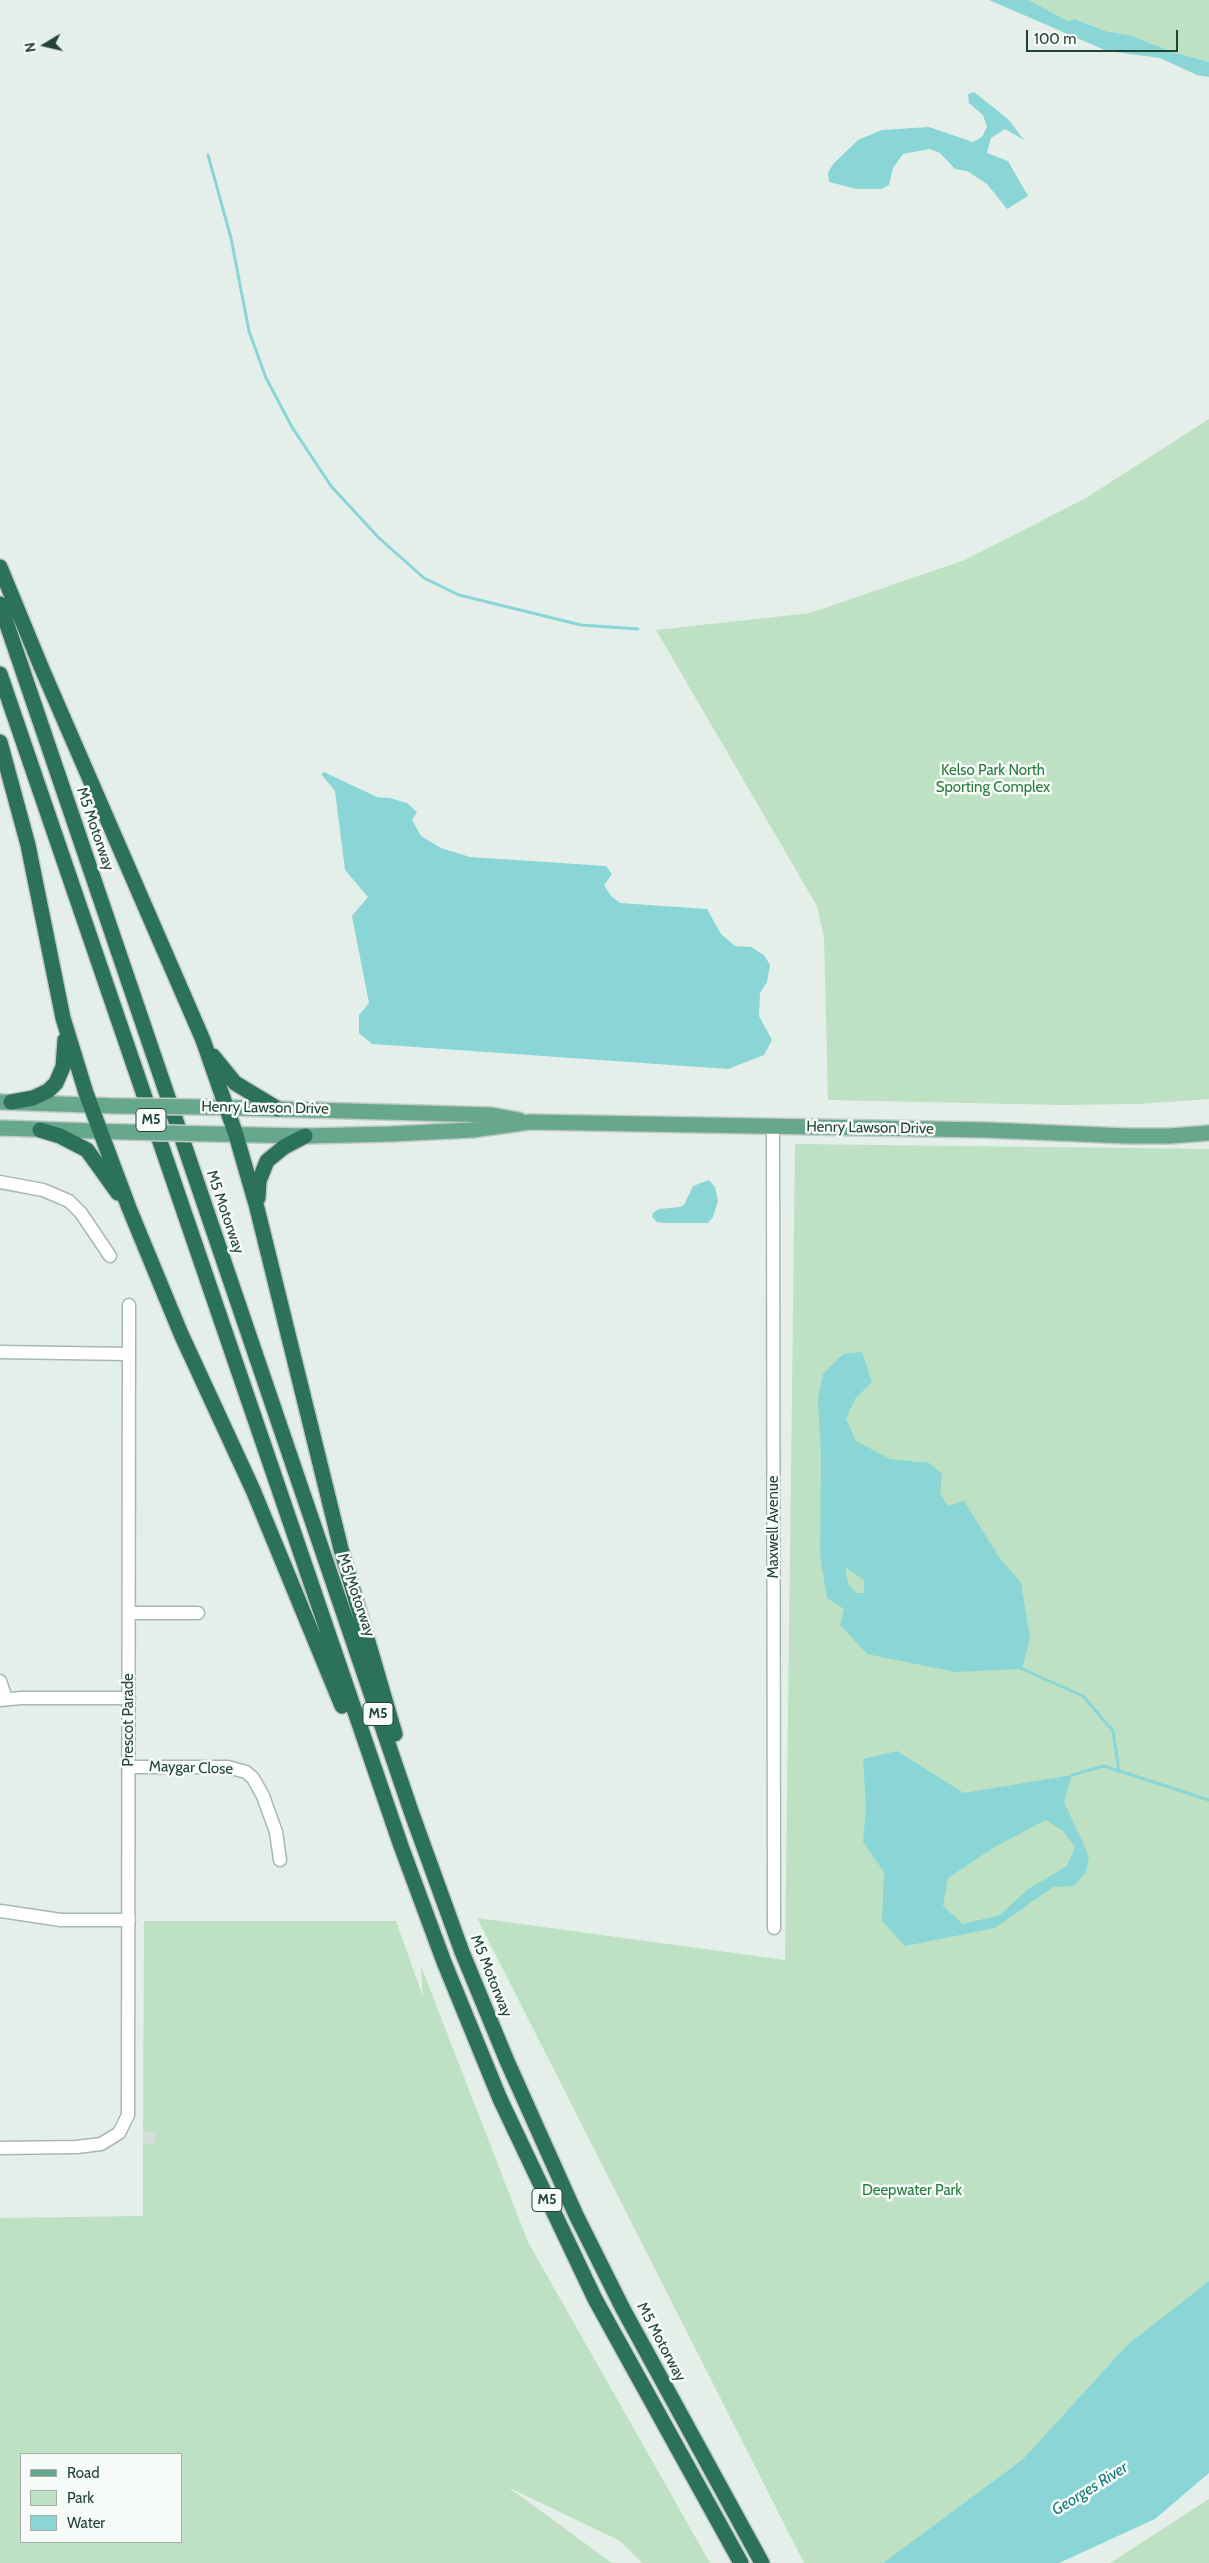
<!DOCTYPE html>
<style>
body{margin:0}
#map{position:relative;width:1209px;height:2563px;overflow:hidden;background:#e5efe9;font-family:Cabin,sans-serif}
canvas{display:block}
.legend{position:absolute;left:20px;top:2453px;width:162px;height:90px;box-sizing:border-box;background:#f6fbf8;border:1px solid #a1b1aa;margin:0;padding:6px 9px;list-style:none;font-size:15px;color:#224335}
.legend li{display:flex;align-items:center;gap:10px;height:25px}
.legend b{width:25px;border:1px solid #a1b1aa}
.north{position:absolute;left:20px;top:20px;width:50px;height:50px;-webkit-text-stroke:4px #f6fbf8;paint-order:stroke;rotate:261deg;font-size:14px;font-weight:700;line-height:20px;text-align:center;color:#224335}
.north::after{content:'';display:block;margin:auto;width:18px;height:22px;background:#224335;clip-path:polygon(50% 0,100% 100%,50% 72%,0 100%)}
.scale{position:absolute;left:1026px;top:30px;width:152px;height:22px;box-sizing:border-box;border:2px solid #224335;border-top:0;padding-left:6px;font-size:15px;line-height:18px;white-space:nowrap;color:#224335;-webkit-text-stroke:4px #f6fbf8;paint-order:stroke}
</style>
<div id="map">
<canvas width="1209" height="2563"></canvas>
<ul class="legend">
<li><b style="height:6px;background:#67a78d"></b>Road</li>
<li><b style="height:14px;background:#bde1c2"></b>Park</li>
<li><b style="height:14px;background:#8ad6d7"></b>Water</li>
</ul>
<div class="north">N</div>
<div class="scale">100 m</div>
</div>
<script>
const context = document.querySelector('canvas').getContext('2d');
context.lineJoin = 'round';
function fillPath(path, color) {
  context.fillStyle = color;
  context.fill(path, 'evenodd');
}
function toPath(rows) {
  const path = new Path2D();
  for (const r of rows) {
    path.moveTo(r[0], r[1]);
    for (let i = 2; i < r.length; i += 2) path.lineTo(r[i], r[i + 1]);
  }
  return path;
}
function strokePath(path, color, width, dash) {
  context.strokeStyle = color;
  context.lineWidth = width;
  context.lineCap = dash ? 'butt' : 'round';
  context.setLineDash(dash || []);
  context.stroke(path);
}
function write(font, color, halo, rows, align = 'center') {
  context.font = font + ' Cabin,sans-serif';
  context.lineWidth = 5;
  context.setLineDash([]);
  context.textBaseline = 'middle';
  context.strokeStyle = halo;
  context.fillStyle = color;
  for (const [text, x, y, turn = 0] of rows) {
    context.save();
    context.translate(x, y);
    context.rotate((+turn || 0) * Math.PI / 180);
    context.textAlign = isNaN(turn) ? turn : align;
    if (halo) context.strokeText(text, 0, 0);
    context.fillText(text, 0, 0);
    context.restore();
  }
}
fillPath(toPath([
 [143,2132,155,2132,155,2144,143,2144]
]), '#d3dfd8');
fillPath(toPath([
 [1029,0,1209,0,1209,62,1176,53,1129,35,1105,31,1077,19,1068,21],
 [1209,419,1209,1099,1138,1104,1061,1105,828,1100,824,937,817,906,656,630,810,613,965,560,1086,498],
 [795,1144,1209,1149,1209,2281,1128,2344,1023,2459,883,2563,804,2563,477,1918,785,1960],
 [144,1921,396,1921,423,1997,421,1966,528,2242,710,2563,642,2563,620,2541,508,2487,612,2563,0,2563,0,2218,143,2216,143,2144,155,2144,155,2132,143,2132],
 [21,2454,181,2454,181,2542,21,2542],
 [1209,2499,1209,2563,1110,2563]
]), '#bde1c2');
fillPath(toPath([
 [989,0,1029,0,1068,21,1076,19,1105,31,1129,35,1176,53,1209,62,1209,77,1197,75,1160,58,1107,51],
 [974,92,1008,119,1024,140,1005,129,991,138,987,153,1008,161,1028,196,1007,209,987,184,967,171,955,169,940,153,929,149,903,154,893,168,889,185,881,189,857,189,829,182,828,173,833,164,858,140,882,130,929,127,973,142,982,137,987,127,983,115,969,103,968,94],
 [324,772,377,797,390,798,407,803,417,812,412,820,421,836,441,848,470,857,606,866,612,874,604,885,611,896,620,903,707,909,721,934,735,946,751,947,764,955,770,965,767,982,760,993,759,1016,772,1040,764,1055,728,1069,372,1044,359,1033,359,1015,369,1003,352,916,368,897,345,870,335,791,321,774],
 [709,1180,715,1187,718,1201,713,1217,708,1223,663,1223,657,1222,652,1217,653,1213,659,1209,680,1207,684,1205,693,1186],
 [862,1352,872,1382,855,1399,846,1419,856,1441,890,1459,929,1463,942,1474,940,1494,948,1506,964,1501,999,1557,1021,1583,1030,1638,1022,1669,955,1672,867,1654,840,1625,844,1609,827,1598,820,1555,821,1457,818,1398,823,1374,843,1354],
 [845,1567,864,1580,864,1593,857,1593,848,1584],
 [897,1751,964,1793,1072,1775,1064,1802,1089,1856,1086,1872,1074,1886,1053,1887,995,1928,905,1946,882,1921,884,1872,863,1842,866,1808,863,1759],
 [1046,1820,1063,1831,1075,1847,1067,1866,1028,1889,1000,1915,963,1924,943,1906,948,1878,993,1848],
 [1209,2281,1209,2473,1155,2519,1059,2563,883,2563,1023,2459,1128,2344]
]), '#8ad6d7');
strokePath(toPath([
 [208,155,231,238,249,331,266,378,292,427,331,486,379,538,424,578,459,595,581,625,638,629],
 [1022,1669,1083,1696,1113,1731,1119,1772],
 [1072,1775,1104,1766,1209,1800]
]), '#8ad6d7', 3);
const minor = toPath([
 [773,1126,774,1928],
 [0,1182,43,1190,69,1201,81,1213,110,1256],
 [0,1352,129,1354],
 [129,1613,198,1613],
 [0,1681,6,1699],
 [0,1700,21,1698,129,1698],
 [129,1767,228,1767,246,1772,253,1778,263,1796,276,1832,280,1860],
 [0,1911,61,1920,129,1920],
 [0,2148,77,2147,101,2144,119,2133,128,2115,129,1305]
]);
const major = toPath([
 [0,1102,116,1106],
 [203,1107,492,1115,519,1120],
 [0,1128,125,1132],
 [211,1134,305,1136,390,1134,472,1130,530,1122,986,1130,1127,1136,1170,1136,1209,1133]
]);
const highway = toPath([
 [0,567,42,669,203,1040,236,1135,257,1208,341,1549,395,1734],
 [0,604,412,1814,462,1952,507,2061,576,2215,623,2309,762,2563],
 [0,674,401,1846,444,1962,500,2099,595,2299,741,2563],
 [0,742,28,845,63,1018,86,1093,129,1208,181,1334,253,1490,342,1706],
 [213,1056,235,1083,278,1109],
 [11,1102,33,1098,48,1091,56,1083,63,1067,65,1040],
 [40,1130,60,1136,87,1150,118,1193],
 [258,1198,259,1181,267,1161,284,1147,305,1136]
]);
strokePath(minor, '#a7b8af', 15);
strokePath(major, '#c1cac6', 18);
strokePath(highway, '#c1cac6', 18);
strokePath(minor, '#fff', 12);
strokePath(major, '#67a78d', 15);
strokePath(highway, '#2c7159', 15);
const majorBridge = toPath([
 [116,1106,203,1107],
 [125,1132,211,1134]
]);
strokePath(majorBridge, '#c1cac6', 18, []);
strokePath(majorBridge, '#67a78d', 15);
for (const [x, y, w] of [
 [151,1120,30],
 [378,1714,30],
 [547,2200,30]
]) {
  const box = new Path2D();
  box.roundRect(x - w / 2, y - 11.5, w, 23, 4);
  context.fillStyle = '#f6fbf8';
  context.fill(box);
  strokePath(box, '#224335', 1);
}
write('bold 14px', '#224335', null, [
 ["M5",151,1120],
 ["M5",378,1714],
 ["M5",547,2200]
]);
write('15px', '#2a7c3e', '#f6fbf8', [
 ["Kelso Park North",993,771],
 ["Sporting Complex",993,788],
 ["Deepwater Park",912,2191]
]);
write('15px', '#224335', '#f6fbf8', [
 ["M5 Motorway",95,829,71],
 ["Henry Lawson Drive",265,1108,1],
 ["Henry Lawson Drive",870,1128,1],
 ["M5 Motorway",225,1212,71],
 ["Maxwell Avenue",774,1527,-90],
 ["M5 Motorway",356,1595,71],
 ["Prescot Parade",129,1720,-90],
 ["Maygar Close",191,1768,2],
 ["M5 Motorway",491,1976,68],
 ["M5 Motorway",661,2342,62]
]);
write('italic 16px', '#187b7d', '#f6fbf8', [
 ["Georges River",1090,2489,-32]
]);
</script>
